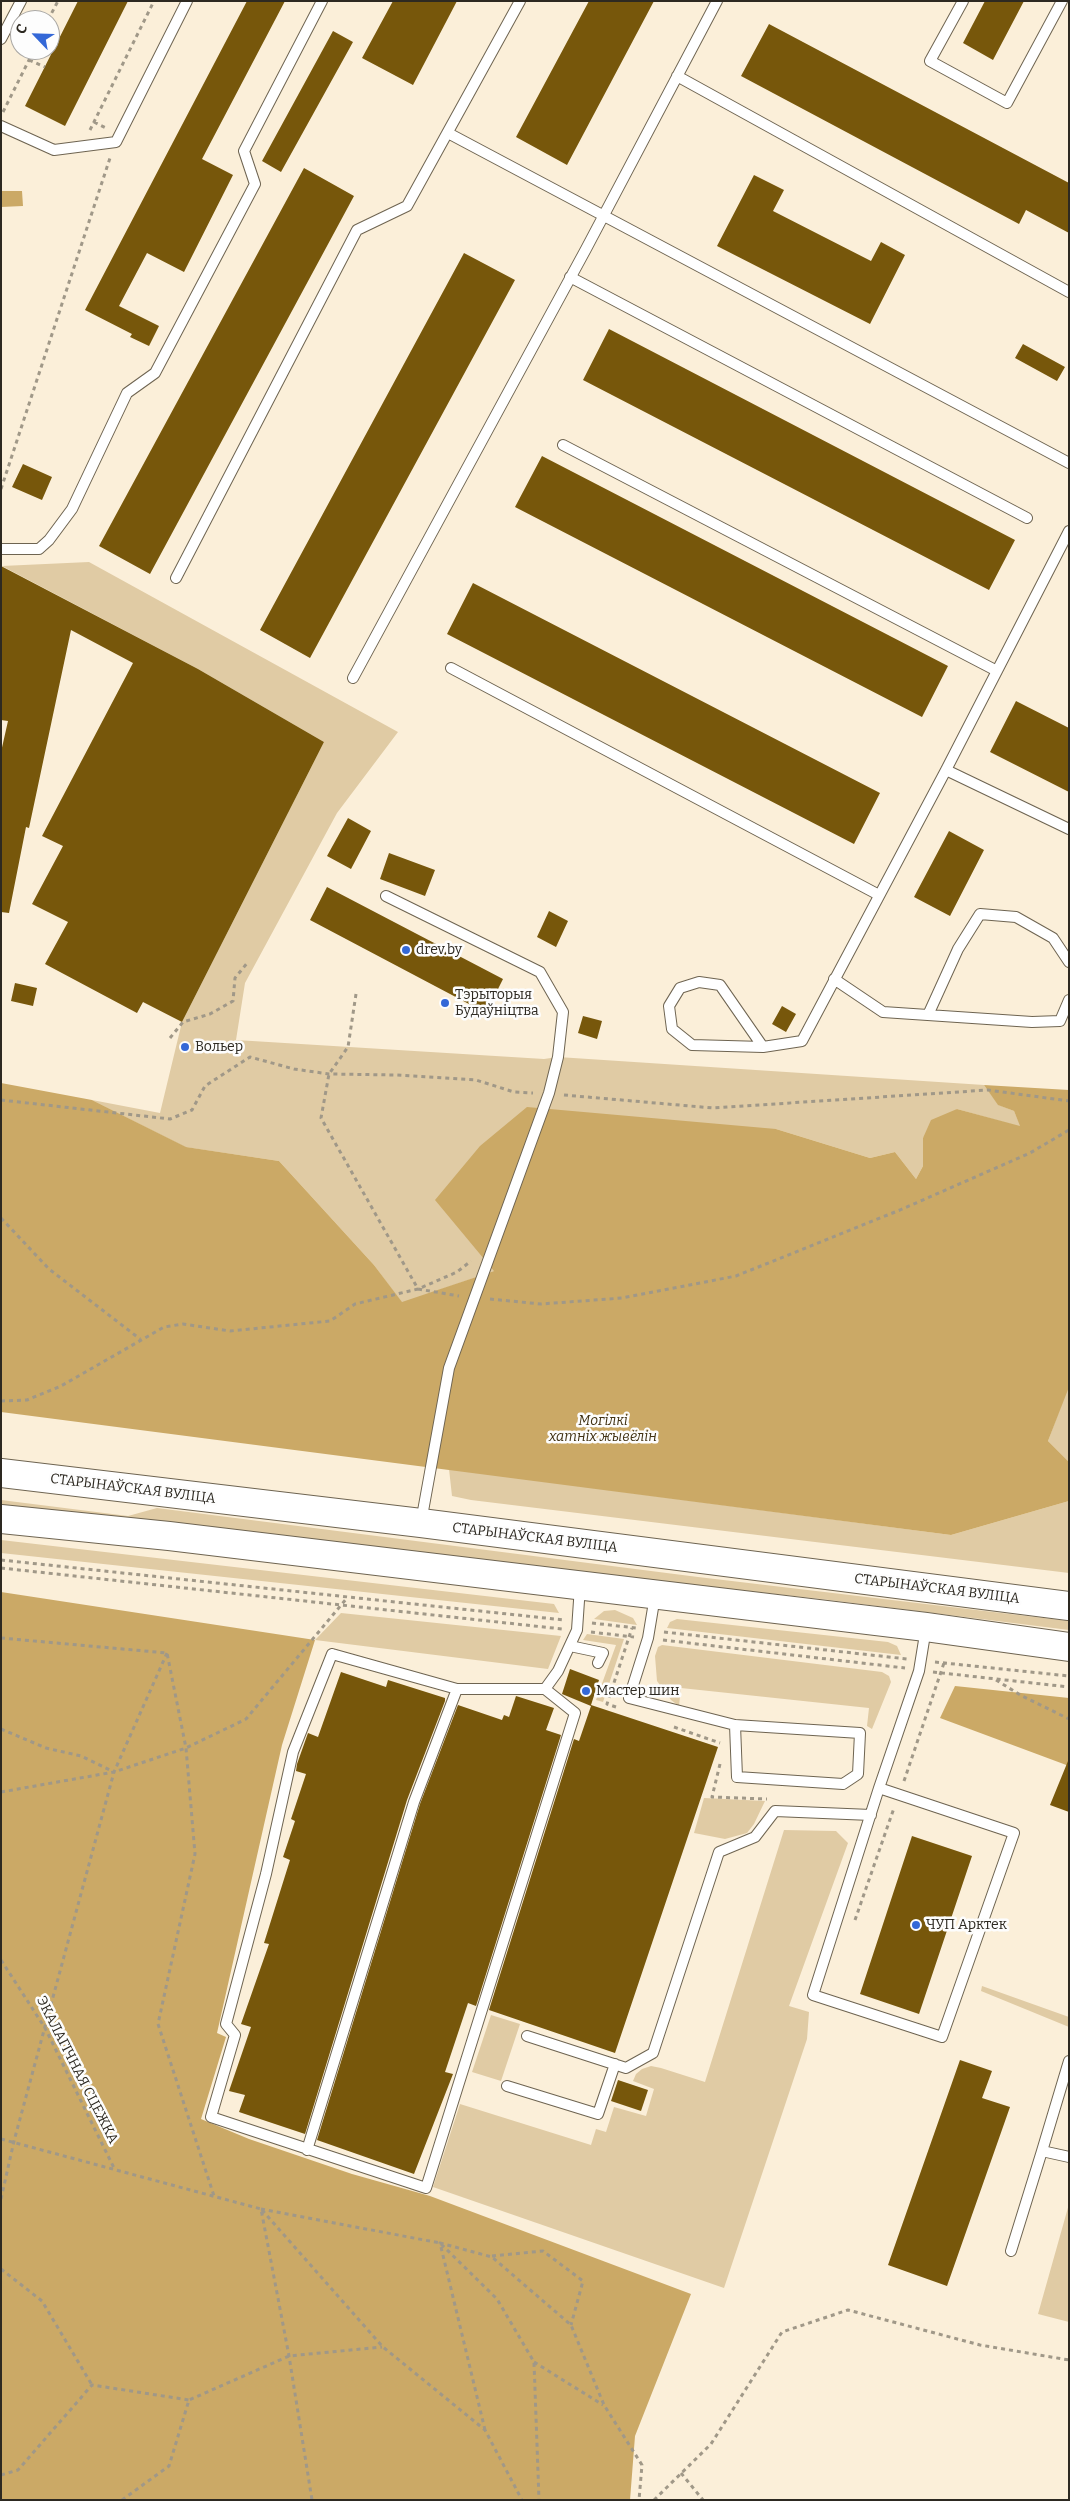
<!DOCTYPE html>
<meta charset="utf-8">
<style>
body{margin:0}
#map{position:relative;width:1070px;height:2501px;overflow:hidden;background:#fbefd9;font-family:Bitter,serif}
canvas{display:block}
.frame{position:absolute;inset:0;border:2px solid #2d2921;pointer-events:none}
.north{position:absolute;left:10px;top:10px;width:50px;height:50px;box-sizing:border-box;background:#fdfdfd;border:1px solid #aaa8a5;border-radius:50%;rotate:294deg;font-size:14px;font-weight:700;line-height:20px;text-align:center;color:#2d2921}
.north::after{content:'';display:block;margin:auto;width:18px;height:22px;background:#3468d7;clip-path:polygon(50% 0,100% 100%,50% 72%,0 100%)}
</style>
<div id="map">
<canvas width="1070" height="2501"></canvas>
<div class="frame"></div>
<div class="north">С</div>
</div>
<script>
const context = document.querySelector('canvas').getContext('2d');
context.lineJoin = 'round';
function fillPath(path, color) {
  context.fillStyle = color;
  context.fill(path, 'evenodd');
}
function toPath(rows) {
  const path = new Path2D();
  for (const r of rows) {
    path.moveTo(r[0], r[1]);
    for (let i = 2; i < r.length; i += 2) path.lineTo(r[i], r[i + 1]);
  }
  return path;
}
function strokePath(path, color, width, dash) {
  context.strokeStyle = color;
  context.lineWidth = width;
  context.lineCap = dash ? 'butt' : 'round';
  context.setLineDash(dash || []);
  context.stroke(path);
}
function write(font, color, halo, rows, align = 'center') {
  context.font = font + ' Bitter,serif';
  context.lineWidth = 5;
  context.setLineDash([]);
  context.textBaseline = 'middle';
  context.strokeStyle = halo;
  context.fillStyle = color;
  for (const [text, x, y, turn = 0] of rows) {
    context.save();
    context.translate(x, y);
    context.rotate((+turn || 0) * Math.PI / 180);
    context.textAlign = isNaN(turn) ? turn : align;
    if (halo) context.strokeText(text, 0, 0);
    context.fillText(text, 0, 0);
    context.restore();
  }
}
fillPath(toPath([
 [89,562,398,732,337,813,245,983,236,1040,544,1059,558,1057,984,1085,999,1105,1014,1111,1021,1127,957,1109,923,1138,923,1166,916,1179,895,1152,870,1158,776,1129,494,1271,402,1303,374,1265,279,1161,185,1147,92,1100,160,1113,182,1022,324,742,198,669,2,566],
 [1068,1387,1069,1387,1069,1462,1048,1441],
 [449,1469,951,1535,1069,1501,1069,1573,471,1500,452,1496],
 [1,1500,128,1516,157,1508,698,1577,1069,1621,1069,1630,821,1599,1,1509],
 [1,1540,554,1604,559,1613,1,1553],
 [615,1610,633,1618,637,1625,594,1619,604,1611],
 [341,1613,561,1636,548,1669,315,1640],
 [677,1619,888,1642,897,1646,901,1655,667,1628,670,1622],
 [587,1634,624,1639,603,1702,596,1700,616,1645,583,1640],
 [662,1645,882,1672,889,1676,891,1682,872,1729,867,1726,869,1708,681,1688,679,1706,671,1700,657,1681,655,1656,658,1647],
 [704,1798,765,1801,754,1824,747,1833,725,1839,694,1833],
 [784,1830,836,1831,848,1843,789,2006,809,2012,807,2039,724,2288,433,2187,460,2104,591,2145,596,2129,606,2132,614,2107,646,2116,654,2089,633,2081,636,2074,642,2069,651,2066,661,2068,705,2082],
 [982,1986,1069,2017,1069,2027,981,1991],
 [491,2015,520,2024,501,2081,472,2072],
 [1069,2204,1069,2322,1038,2314]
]), '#e0cba4');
fillPath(toPath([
 [1,191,22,191,23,206,1,207],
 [1,1083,92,1100,186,1147,279,1161,374,1265,402,1302,494,1271,435,1200,480,1146,527,1107,776,1129,870,1158,895,1152,916,1179,923,1166,923,1138,931,1120,957,1109,1020,1126,1014,1111,998,1105,984,1085,1069,1090,1069,1387,1048,1441,1069,1462,1069,1501,951,1535,1,1412],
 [1,1592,315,1640,282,1745,217,2033,226,2037,201,2119,249,2139,352,2174,430,2196,691,2294,635,2436,630,2500,1,2500],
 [955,1686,1069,1698,1069,1766,940,1718]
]), '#cba966');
fillPath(toPath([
 [78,1,128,1,65,126,25,106],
 [247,1,285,1,202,159,233,175,184,272,147,253,119,306,159,326,149,346,130,337,132,334,85,310],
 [393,1,457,1,413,85,362,58],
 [589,1,654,1,567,165,516,137],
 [985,1,1024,1,993,60,963,43],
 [769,24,1069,183,1069,233,1026,210,1019,224,741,76],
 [333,31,353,42,281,172,262,161],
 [304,168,354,196,150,574,99,546],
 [754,175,784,190,773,211,871,261,881,242,905,255,870,324,717,246],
 [464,253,515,280,310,658,260,630],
 [609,329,1015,540,989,590,583,380],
 [1023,344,1065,367,1057,381,1015,358],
 [542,456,948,666,922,717,515,507],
 [23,464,52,477,42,500,12,487],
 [1,566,198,669,324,742,182,1022,143,1002,137,1013,45,964,68,922,32,904,63,846,42,836,133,663,71,630,29,828,26,827,9,913,1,912,1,752,8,721,1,720],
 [473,583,880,793,854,844,447,634],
 [1016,701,1069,728,1069,792,990,752],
 [348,818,371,831,351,869,327,856],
 [949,831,984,850,950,916,914,897],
 [389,853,435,870,425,896,380,879],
 [327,887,503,979,486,1013,310,920],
 [549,911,568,921,556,947,537,937],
 [15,983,37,988,33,1006,11,1001],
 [782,1006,796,1014,786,1032,772,1024],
 [583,1016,602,1021,597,1039,578,1033],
 [570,1669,599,1680,591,1705,718,1747,615,2053,489,2010,574,1739,579,1741,591,1706,562,1694],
 [341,1672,386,1687,388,1680,445,1698,445,1701,407,1800,305,2134,239,2112,245,2095,229,2091,251,2027,241,2024,269,1944,264,1943,290,1860,283,1857,295,1821,291,1819,306,1774,296,1771,297,1764,308,1733,318,1737],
 [516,1696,554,1708,546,1730,561,1735,476,2006,468,2003,445,2072,453,2074,414,2174,317,2140,420,1804,458,1705,502,1720,504,1715,509,1717],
 [1068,1761,1069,1761,1069,1812,1050,1805],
 [912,1836,972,1856,919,2014,860,1994],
 [960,2060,992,2071,982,2098,1010,2107,947,2286,888,2265],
 [618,2080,648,2090,641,2111,611,2101]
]), '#77570b');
const lane = toPath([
 [963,1,930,61,1007,103,1062,1],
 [1,39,21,1],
 [677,76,1069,292],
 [1,126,54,150,116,142,187,1],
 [448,133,1069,463],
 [570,277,1027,518],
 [563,445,997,671],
 [1,549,39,549,49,540,72,509,127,393,155,373,255,184,244,151,322,1],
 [176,578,357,230,407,206,520,1],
 [451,668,879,895],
 [353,678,586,249,717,1],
 [946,770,1069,829],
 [386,896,540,972,563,1012,558,1057,549,1093,449,1368,421,1522],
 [834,979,883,1012,1032,1022,1060,1021,1069,1000],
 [928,1015,958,949,980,914,1016,917,1053,938,1069,962],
 [763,1047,720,985,699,982,680,988,669,1006,672,1029,692,1045,763,1047,802,1041,946,770,1069,531],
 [655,1596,648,1638,629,1698,735,1725,860,1733,858,1774,843,1784,737,1777,735,1725],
 [570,1646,603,1653,598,1663],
 [332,1654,457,1689,545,1689,575,1713,426,2188,211,2117,235,2035,226,2024,266,1874,293,1752,332,1654],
 [545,1689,558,1671,577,1630,580,1586],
 [879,1788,1014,1833,942,2037,813,1995,879,1788,919,1671,926,1628],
 [527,2036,626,2068,653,2053,719,1852,755,1837,775,1811,871,1815],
 [507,2086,598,2114,615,2064],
 [307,2150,414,1802,457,1689],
 [1042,2151,1069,2061],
 [1011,2251,1042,2151,1069,2157]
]);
const secondary = toPath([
 [1,1473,421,1523,1069,1606],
 [1,1519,169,1536,926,1627,1069,1647]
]);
strokePath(lane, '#6e6451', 12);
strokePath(secondary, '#6e6451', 30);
strokePath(toPath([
 [48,20,58,1],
 [29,60,45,67],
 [3,112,34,50],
 [94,122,106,128],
 [90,130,154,1],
 [1,489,110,158],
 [356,994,348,1047,329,1074,321,1118,418,1289,459,1296],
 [170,1038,183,1022,210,1014,233,1001,235,978,248,962],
 [564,1095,713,1108,988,1090,1069,1101],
 [1,1100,170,1119,192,1110,205,1086,250,1057,294,1069,329,1074,397,1075,476,1080,514,1092,533,1093],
 [1,1218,49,1269,140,1339],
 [490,1299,541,1304,622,1298,736,1276,900,1210,1030,1153,1069,1130],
 [1,1401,27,1400,61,1386,164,1327,183,1324,230,1331,330,1321,355,1304,418,1289,457,1272,471,1261],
 [1,1560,564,1620],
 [1,1568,562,1629],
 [592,1623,636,1628],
 [591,1632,634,1637],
 [664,1632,907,1659],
 [1,1638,167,1653,186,1748,195,1854,158,2024,214,2196],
 [663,1640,905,1668],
 [935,1662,1069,1676],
 [933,1672,1069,1687],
 [996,1680,1022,1696,1069,1719],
 [616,1707,607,1704,632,1628],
 [674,1727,720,1743],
 [1,1729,46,1748,81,1756,114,1772],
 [720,1764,712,1797,767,1799],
 [904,1781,944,1663],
 [1,1792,114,1772,186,1748,246,1719,347,1598],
 [855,1920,894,1808],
 [1,1960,45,2028,114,2168],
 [1,2139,261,2209,289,2356,312,2500],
 [1,2199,14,2141,114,1772,167,1653],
 [261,2209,440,2243,497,2299,534,2362,539,2500],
 [262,2210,383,2347,485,2430,522,2500],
 [492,2256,543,2251,583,2281,571,2325],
 [1,2269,42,2301,92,2385],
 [534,2362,603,2405],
 [485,2430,440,2243,492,2257,571,2325,604,2405,642,2465,639,2500],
 [681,2473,703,2500],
 [1,2475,18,2470,92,2385,189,2400],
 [122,2500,169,2466,189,2400,289,2356,382,2347],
 [654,2500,711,2444,782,2332,848,2310,980,2345,1069,2360]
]), '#a09888', 3, [4, 4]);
strokePath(lane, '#fff', 10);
strokePath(secondary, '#fff', 28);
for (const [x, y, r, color] of [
 [406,950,5,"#3468d7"],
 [445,1003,5,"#3468d7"],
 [185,1047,5,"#3468d7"],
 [586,1691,5,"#3468d7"],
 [916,1925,5,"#3468d7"]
]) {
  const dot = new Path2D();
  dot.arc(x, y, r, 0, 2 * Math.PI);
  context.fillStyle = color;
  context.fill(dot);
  strokePath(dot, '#fdfdfd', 2);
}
write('14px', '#2d2921', '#fdfdfd', [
 ["drev.by",416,950],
 ["Тэрыторыя",455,995],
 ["Будаўніцтва",455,1011],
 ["Вольер",195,1047],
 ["Мастер шин",596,1691],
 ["ЧУП Арктек",926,1925]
], 'left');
write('italic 14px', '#413214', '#fdfdfd', [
 ["Могілкі",603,1421],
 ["хатніх жывёлін",603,1437]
]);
write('14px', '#2d2921', '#fdfdfd', [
 ["СТАРЫНАЎСКАЯ ВУЛІЦА",133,1489,7],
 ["СТАРЫНАЎСКАЯ ВУЛІЦА",535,1538,7],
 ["СТАРЫНАЎСКАЯ ВУЛІЦА",937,1589,7],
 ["ЭКАЛАГІЧНАЯ СЦЕЖКА",77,2070,63]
]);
</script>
